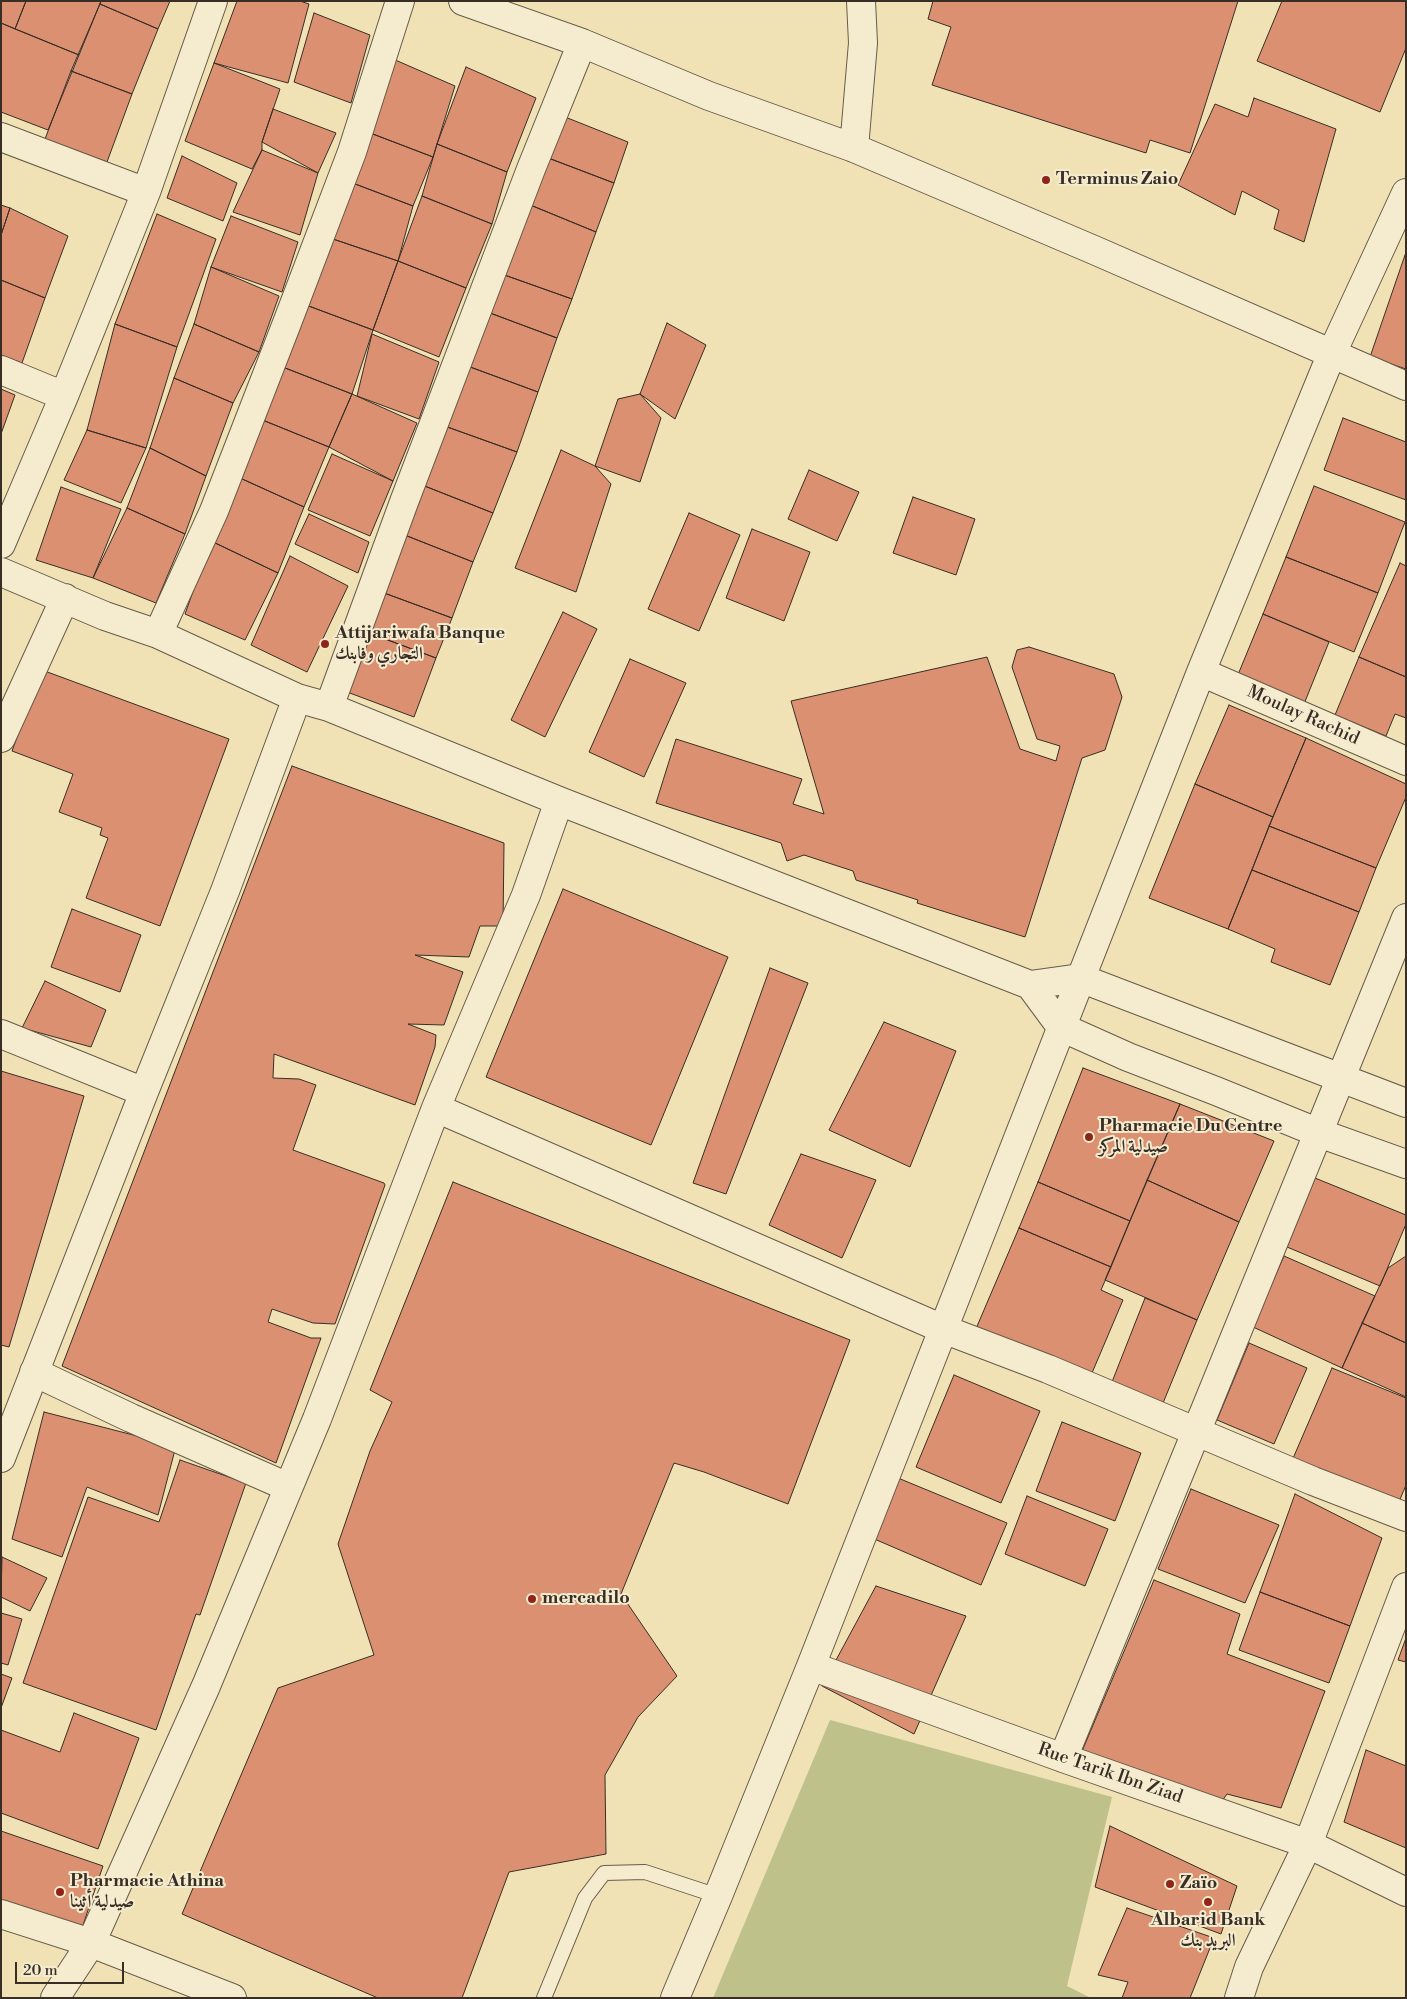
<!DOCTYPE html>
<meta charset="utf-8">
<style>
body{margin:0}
#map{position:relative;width:1407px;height:1999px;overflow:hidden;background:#f0e2b5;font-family:"Libre Bodoni",serif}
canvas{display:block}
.frame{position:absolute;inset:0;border:2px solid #392e26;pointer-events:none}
.scale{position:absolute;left:15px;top:1962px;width:109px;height:22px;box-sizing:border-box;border:2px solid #392e26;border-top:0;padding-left:6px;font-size:15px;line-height:18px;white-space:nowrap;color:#392e26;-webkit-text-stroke:4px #f5eccf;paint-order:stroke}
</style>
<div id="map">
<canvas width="1407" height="1999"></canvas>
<div class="frame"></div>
<div class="scale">20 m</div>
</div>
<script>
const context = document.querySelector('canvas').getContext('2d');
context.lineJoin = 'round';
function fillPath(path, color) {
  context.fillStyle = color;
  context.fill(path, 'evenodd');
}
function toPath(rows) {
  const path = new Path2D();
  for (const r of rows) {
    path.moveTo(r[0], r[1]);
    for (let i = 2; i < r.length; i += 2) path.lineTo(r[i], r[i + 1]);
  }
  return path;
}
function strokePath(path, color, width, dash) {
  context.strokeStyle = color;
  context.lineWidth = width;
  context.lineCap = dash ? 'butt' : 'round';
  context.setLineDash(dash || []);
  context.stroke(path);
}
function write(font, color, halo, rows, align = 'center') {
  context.font = font + ' "Libre Bodoni",Amiri,serif';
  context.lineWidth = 4;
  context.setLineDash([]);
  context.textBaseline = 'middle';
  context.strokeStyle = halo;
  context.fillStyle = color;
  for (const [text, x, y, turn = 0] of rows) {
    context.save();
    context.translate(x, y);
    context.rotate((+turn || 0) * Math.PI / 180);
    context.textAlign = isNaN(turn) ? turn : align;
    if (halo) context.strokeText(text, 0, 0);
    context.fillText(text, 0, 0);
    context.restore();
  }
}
fillPath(toPath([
 [830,1720,1112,1797,1067,1986,1091,1998,713,1998]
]), '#bec28a');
const building = toPath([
 [1,1,26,1,15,29,1,23,1,1],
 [26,1,101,1,79,55,15,29,26,1],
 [101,1,170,1,158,29,100,4,101,1],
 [237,1,300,1,309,4,288,83,214,63,237,1],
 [933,1,1238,1,1190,153,1150,140,1146,153,932,85,951,27,928,19,933,1],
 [1282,1,1406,1,1406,48,1380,112,1257,61,1282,1],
 [100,4,158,29,132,94,71,71,100,4],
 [314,13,370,35,351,103,294,82,314,13],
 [1,23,79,55,48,130,1,112,1,23],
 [393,59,455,86,433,157,365,131,393,59],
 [214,63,280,89,262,142,262,150,252,169,185,141,214,63],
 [466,67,536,98,507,172,437,144,466,67],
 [71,71,132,94,107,162,45,139,71,71],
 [1254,98,1336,129,1304,242,1274,229,1279,210,1242,191,1235,215,1178,185,1215,104,1248,117,1254,98],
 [273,109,336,133,318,173,262,142,273,109],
 [560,115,628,142,614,183,543,156,560,115],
 [365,131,433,157,413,206,350,182,365,131],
 [437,144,507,172,492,224,422,196,437,144],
 [262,150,318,173,300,235,233,212,262,150],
 [182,156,237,183,223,221,167,198,182,156],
 [543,156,614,183,596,232,523,202,543,156],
 [350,182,413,206,398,261,330,238,350,182],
 [422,196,492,224,466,288,398,261,422,196],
 [523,202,596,232,572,299,496,272,523,202],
 [1,205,10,208,1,235,1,205],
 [10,208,68,236,45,298,1,280,1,235,10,208],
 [157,214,216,239,177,347,115,324,157,214],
 [231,216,298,242,282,292,211,267,231,216],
 [330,238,398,261,373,330,306,305,330,238],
 [1405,255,1406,256,1406,369,1370,357,1405,255],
 [398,261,466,288,439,357,373,330,398,261],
 [211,267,279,296,259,352,194,324,211,267],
 [496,272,572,299,557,338,482,310,496,272],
 [1,280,45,298,22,363,1,355,1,280],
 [306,305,373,330,352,394,280,366,306,305],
 [482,310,557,338,538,392,462,364,482,310],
 [667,323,706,345,675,419,640,394,667,323],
 [115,324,177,347,146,448,87,430,115,324],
 [194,324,259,352,233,403,174,378,194,324],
 [372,334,439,362,419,419,357,396,372,334],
 [462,364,538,392,517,452,439,424,462,364],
 [280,366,352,394,329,447,260,419,280,366],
 [174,378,233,403,206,476,150,448,174,378],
 [1,389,15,395,1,434,1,389],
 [352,394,417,423,393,481,329,447,352,394],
 [640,394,661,418,640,482,595,466,618,399,640,394],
 [1343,418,1406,442,1406,500,1324,470,1343,418],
 [260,419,329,447,304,507,240,478,260,419],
 [439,424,517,452,493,513,417,483,439,424],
 [87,430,146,448,121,503,64,480,87,430],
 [150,448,206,476,185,534,127,508,150,448],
 [561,450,595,466,611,484,576,592,515,568,561,450],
 [332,454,393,481,370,536,308,510,332,454],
 [809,470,859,492,837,541,788,519,809,470],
 [240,478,304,507,278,573,211,541,240,478],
 [417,483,493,513,473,562,397,532,417,483],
 [1314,486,1405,522,1378,593,1286,557,1314,486],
 [61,487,121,509,93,578,36,560,61,487],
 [913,497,975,519,956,575,893,553,913,497],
 [127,508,185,534,156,603,93,578,127,508],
 [689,513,740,535,699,631,648,609,689,513],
 [309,514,369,542,358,573,295,544,309,514],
 [752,529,810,552,784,621,726,598,752,529],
 [397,532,473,562,452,618,376,590,397,532],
 [211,541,278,573,245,640,185,614,211,541],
 [290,556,348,586,307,672,251,645,290,556],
 [1286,557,1378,593,1354,652,1263,614,1286,557],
 [1400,563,1406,566,1406,677,1359,657,1400,563],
 [376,590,452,618,436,658,361,630,376,590],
 [563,612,597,629,545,737,511,720,563,612],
 [1263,614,1329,642,1304,704,1237,677,1263,614],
 [361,630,436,658,414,717,339,689,361,630],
 [1029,647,1114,674,1122,697,1105,750,1082,758,1025,937,917,903,918,900,856,880,853,871,804,855,787,861,781,843,656,803,676,739,802,779,793,804,824,814,791,701,987,657,1020,749,1056,761,1060,746,1037,739,1012,667,1017,650,1029,647],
 [1359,657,1406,677,1406,718,1395,714,1386,736,1335,715,1359,657],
 [630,659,686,683,644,777,589,752,630,659],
 [42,670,229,739,160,926,86,898,108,838,100,835,102,828,59,812,73,774,12,751,42,670],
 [1229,705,1306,738,1273,817,1195,784,1229,705],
 [1306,738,1406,784,1406,797,1376,868,1269,826,1306,738],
 [292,766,504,843,503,926,480,926,469,957,415,955,463,972,444,1025,408,1024,436,1035,435,1047,415,1105,274,1054,273,1078,299,1079,316,1085,293,1150,384,1183,385,1185,335,1324,313,1323,272,1309,268,1322,311,1338,321,1338,276,1463,62,1366,292,766],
 [1195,784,1273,817,1228,929,1149,898,1195,784],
 [1269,826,1376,868,1359,912,1252,870,1269,826],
 [1252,870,1359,912,1330,985,1271,962,1275,949,1228,929,1252,870],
 [563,889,728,957,651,1145,486,1077,563,889],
 [72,909,141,935,120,992,51,967,72,909],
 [770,968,808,983,726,1194,693,1183,770,968],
 [45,981,106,1010,91,1047,22,1028,45,981],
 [884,1022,956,1051,910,1167,829,1130,884,1022],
 [1083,1068,1180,1104,1130,1221,1038,1182,1083,1068],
 [1,1071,84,1096,9,1347,1,1345,1,1071],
 [1180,1104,1274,1141,1239,1222,1147,1180,1180,1104],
 [801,1154,876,1180,842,1258,769,1225,801,1154],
 [1315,1178,1406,1215,1406,1224,1380,1286,1287,1247,1315,1178],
 [1147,1180,1239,1222,1197,1320,1105,1280,1147,1180],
 [453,1182,850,1340,788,1504,704,1472,674,1463,621,1594,677,1676,638,1717,605,1775,606,1854,509,1872,462,1998,378,1998,182,1914,278,1688,374,1655,338,1544,370,1451,392,1402,370,1390,453,1182],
 [1038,1182,1130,1221,1111,1267,1019,1228,1038,1182],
 [1019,1228,1111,1267,1101,1290,1123,1300,1089,1380,975,1331,1019,1228],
 [1284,1256,1375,1296,1342,1368,1253,1327,1284,1256],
 [1406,1256,1406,1343,1362,1323,1388,1268,1406,1256],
 [1145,1298,1197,1320,1161,1408,1110,1387,1145,1298],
 [1362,1323,1406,1343,1406,1397,1342,1368,1362,1323],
 [1249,1343,1307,1368,1274,1444,1217,1420,1249,1343],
 [1332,1368,1406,1398,1406,1485,1396,1509,1291,1463,1332,1368],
 [954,1375,1040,1411,1001,1503,916,1467,954,1375],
 [44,1412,176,1446,158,1515,87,1487,62,1557,12,1539,44,1412],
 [1062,1422,1141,1453,1115,1521,1036,1491,1062,1422],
 [180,1460,246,1483,200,1615,196,1614,156,1730,23,1683,88,1497,159,1522,180,1460],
 [898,1478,1007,1523,981,1585,872,1538,898,1478],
 [1191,1489,1279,1525,1245,1603,1158,1569,1191,1489],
 [1295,1494,1382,1538,1350,1626,1260,1592,1295,1494],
 [1027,1496,1108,1529,1085,1586,1005,1554,1027,1496],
 [2,1557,47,1578,30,1611,1,1597,2,1557],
 [1154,1580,1240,1614,1227,1654,1325,1691,1281,1808,1227,1794,1218,1807,1080,1756,1154,1580],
 [876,1586,966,1616,914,1734,822,1686,876,1586],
 [1260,1592,1350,1626,1329,1683,1239,1650,1260,1592],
 [1,1613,22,1619,8,1665,1,1663,1,1613],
 [1406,1638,1406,1662,1398,1660,1406,1638],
 [1,1674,12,1678,1,1708,1,1674],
 [74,1713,139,1738,98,1849,1,1813,1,1730,60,1752,74,1713],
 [1366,1750,1406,1766,1406,1848,1344,1822,1366,1750],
 [1110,1826,1237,1886,1221,1934,1095,1887,1110,1826],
 [1,1831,103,1866,82,1928,1,1900,1,1831],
 [1127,1908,1214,1938,1190,1998,1122,1998,1128,1982,1098,1975,1127,1908]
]);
fillPath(building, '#da9071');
strokePath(building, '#392e26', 1);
const lane = toPath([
 [544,1998,585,1898,604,1873,645,1872,718,1896]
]);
const street = toPath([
 [463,1,582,43,709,96,854,148,1094,250,1406,386],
 [1,137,146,192],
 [854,148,863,43,861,1],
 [1,370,64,396],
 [1,544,64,396,146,192,213,1],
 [1,572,105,616,158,634,297,698,329,707,559,801,1030,985,1080,978,1406,1103],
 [158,634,214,511,287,323,352,152,400,1],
 [1201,672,1406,761],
 [329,707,404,502,531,169,582,43],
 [1,738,65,598],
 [1030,985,1061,1027,1128,1057,1216,1091,1319,1133,1406,1164],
 [1,1034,144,1092],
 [436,1108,943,1329,1048,1369,1313,1481,1406,1517],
 [34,1372,131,1418,288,1487],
 [1,1458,144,1092,225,891,297,698],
 [811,1666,1063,1758,1308,1844,1406,1892],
 [1063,1758,1406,918],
 [1,1914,91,1943,232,1998],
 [55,1998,91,1943,206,1686,317,1419,436,1108,526,895,559,801],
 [675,1998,718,1896,811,1666,1201,672,1332,353,1406,193],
 [1239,1998,1249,1967,1308,1844,1406,1587]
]);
strokePath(lane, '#675b4a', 16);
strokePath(street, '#675b4a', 30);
strokePath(lane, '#f5eccf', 14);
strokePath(street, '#f5eccf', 28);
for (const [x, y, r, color] of [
 [1046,180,5,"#8f2418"],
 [325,644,5,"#8f2418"],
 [1089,1137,5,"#8f2418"],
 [532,1599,5,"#8f2418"],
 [1170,1884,5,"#8f2418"],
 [60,1892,5,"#8f2418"],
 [1208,1902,5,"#8f2418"]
]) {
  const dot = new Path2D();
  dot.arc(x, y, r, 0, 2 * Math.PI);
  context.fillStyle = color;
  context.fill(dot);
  strokePath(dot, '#f5eccf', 2);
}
write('bold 18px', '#392e26', '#f5eccf', [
 ["Terminus Zaio",1056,180],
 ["Attijariwafa Banque",335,634],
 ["التجاري وفابنك",335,655],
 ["Pharmacie Du Centre",1099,1127],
 ["صيدلية المركز",1099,1148],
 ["mercadilo",542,1599],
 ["Pharmacie Athina",70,1882],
 ["صيدلية أثينا",70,1903],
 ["Zaïo",1180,1884],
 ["Albarid Bank",1208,1921,"center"],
 ["البريد بنك",1208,1942,"center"]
], 'left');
write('18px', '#392e26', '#f5eccf', [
 ["Moulay Rachid",1303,716,24],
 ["Rue Tarik Ibn Ziad",1110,1774,19]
]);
</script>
